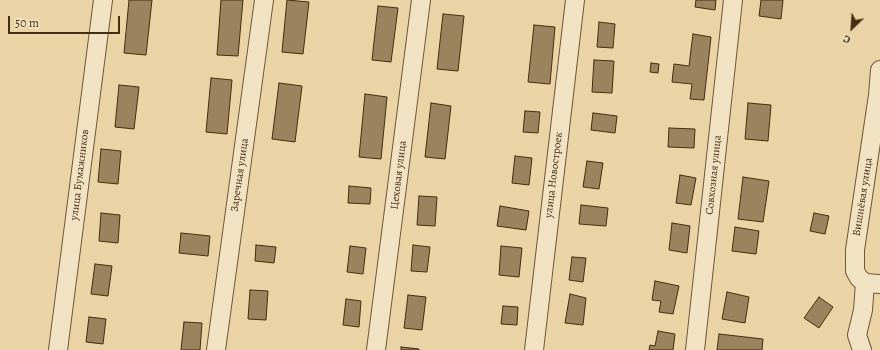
<!DOCTYPE html>
<meta charset="utf-8">
<style>
body{margin:0}
#map{position:relative;width:880px;height:350px;overflow:hidden;background:#ead3a4;font-family:Alegreya,serif}
canvas{display:block}
.north{position:absolute;left:832px;top:8px;width:40px;height:40px;-webkit-text-stroke:3px #f1e2c4;paint-order:stroke;rotate:205deg;font-size:11px;font-weight:700;line-height:16px;text-align:center;color:#442d11}
.north::after{content:'';display:block;margin:auto;width:14px;height:18px;background:#442d11;clip-path:polygon(50% 0,100% 100%,50% 72%,0 100%)}
.scale{position:absolute;left:8px;top:16px;width:112px;height:18px;box-sizing:border-box;border:2px solid #442d11;border-top:0;padding-left:5px;font-size:12px;line-height:14px;white-space:nowrap;color:#442d11;-webkit-text-stroke:3px #f1e2c4;paint-order:stroke}
</style>
<div id="map">
<canvas width="880" height="350"></canvas>
<div class="north">С</div>
<div class="scale">50 m</div>
</div>
<script>
const context = document.querySelector('canvas').getContext('2d');
context.lineJoin = 'round';
function fillPath(path, color) {
  context.fillStyle = color;
  context.fill(path, 'evenodd');
}
function toPath(rows) {
  const path = new Path2D();
  for (const r of rows) {
    path.moveTo(r[0], r[1]);
    for (let i = 2; i < r.length; i += 2) path.lineTo(r[i], r[i + 1]);
  }
  return path;
}
function strokePath(path, color, width, dash) {
  context.strokeStyle = color;
  context.lineWidth = width;
  context.lineCap = dash ? 'butt' : 'round';
  context.setLineDash(dash || []);
  context.stroke(path);
}
function write(font, color, halo, rows, align = 'center') {
  context.font = font + ' Alegreya,serif';
  context.lineWidth = 3.5;
  context.setLineDash([]);
  context.textBaseline = 'middle';
  context.strokeStyle = halo;
  context.fillStyle = color;
  for (const [text, x, y, turn = 0] of rows) {
    context.save();
    context.translate(x, y);
    context.rotate((+turn || 0) * Math.PI / 180);
    context.textAlign = isNaN(turn) ? turn : align;
    if (halo) context.strokeText(text, 0, 0);
    context.fillText(text, 0, 0);
    context.restore();
  }
}
const building = toPath([
 [129,0,152,0,146,55,124,53,129,0],
 [221,0,243,0,238,56,217,55,221,0],
 [287,0,309,2,303,54,282,52,287,0],
 [696,0,716,0,715,10,695,7,696,0],
 [761,0,783,0,781,19,759,16,761,0],
 [378,6,398,8,391,62,372,60,378,6],
 [443,14,464,16,458,71,437,69,443,14],
 [599,22,615,24,613,48,597,47,599,22],
 [534,25,555,27,550,84,528,82,534,25],
 [693,34,711,37,704,100,690,99,692,84,672,82,674,64,689,66,693,34],
 [594,60,614,61,612,93,592,92,594,60],
 [651,63,659,64,658,73,650,72,651,63],
 [211,78,232,80,227,134,206,132,211,78],
 [279,83,302,86,295,142,272,139,279,83],
 [119,85,139,87,134,129,115,127,119,85],
 [365,94,387,97,381,159,359,157,365,94],
 [431,103,451,106,445,159,425,157,431,103],
 [748,103,771,105,768,141,745,139,748,103],
 [525,111,540,112,538,133,523,132,525,111],
 [593,113,617,116,615,133,591,130,593,113],
 [669,128,695,129,694,148,668,147,669,128],
 [101,149,121,151,118,184,98,182,101,149],
 [515,156,532,158,529,185,512,183,515,156],
 [587,161,603,163,599,189,583,187,587,161],
 [680,175,696,178,691,205,676,203,680,175],
 [743,177,769,181,763,222,738,219,743,177],
 [349,186,371,188,370,204,348,203,349,186],
 [419,196,437,197,435,226,417,225,419,196],
 [581,205,608,208,606,226,579,224,581,205],
 [500,206,529,211,526,230,497,226,500,206],
 [101,213,120,215,118,243,99,241,101,213],
 [814,213,829,216,825,234,810,231,814,213],
 [672,223,690,226,687,253,669,250,672,223],
 [735,227,759,231,756,254,732,251,735,227],
 [181,233,210,236,208,256,179,253,181,233],
 [256,245,276,247,274,263,255,261,256,245],
 [413,245,430,247,427,272,411,271,413,245],
 [350,246,366,248,363,274,347,272,350,246],
 [501,246,522,248,519,277,499,275,501,246],
 [572,257,586,258,583,282,569,280,572,257],
 [95,264,112,266,108,296,91,294,95,264],
 [655,281,679,286,673,314,659,312,661,301,652,300,655,281],
 [250,290,268,291,266,320,248,319,250,290],
 [727,292,749,297,745,323,722,319,727,292],
 [570,294,586,298,583,325,565,323,570,294],
 [408,295,426,297,422,330,404,328,408,295],
 [819,297,833,307,819,328,804,318,819,297],
 [346,299,361,301,359,327,343,325,346,299],
 [503,306,518,307,517,325,501,324,503,306],
 [89,317,106,319,103,344,86,342,89,317],
 [184,322,202,323,200,350,181,350,184,322],
 [658,331,675,334,673,350,649,350,650,345,655,346,658,331],
 [719,334,763,339,762,350,717,350,719,334],
 [401,347,419,349,419,350,401,350,401,347]
]);
fillPath(building, '#9a835d');
strokePath(building, '#442d11', 1);
const minor = toPath([
 [880,70,878,95,855,250,855,271,859,278,865,283,880,284],
 [58,350,103,0],
 [216,350,264,0],
 [376,350,421,0],
 [534,350,575,0],
 [695,350,733,0],
 [862,350,857,335,863,310,865,283]
]);
strokePath(minor, '#6e5636', 20);
strokePath(minor, '#f1e2c4', 18);
write('11px', '#442d11', '#f1e2c4', [
 ["улица Бумажников",80,175,-83],
 ["Заречная улица",240,175,-82],
 ["Цеховая улица",399,175,-83],
 ["улица Новостроек",554,175,-83],
 ["Совхозная улица",714,175,-84],
 ["Вишнёвая улица",863,197,-81]
]);
</script>
